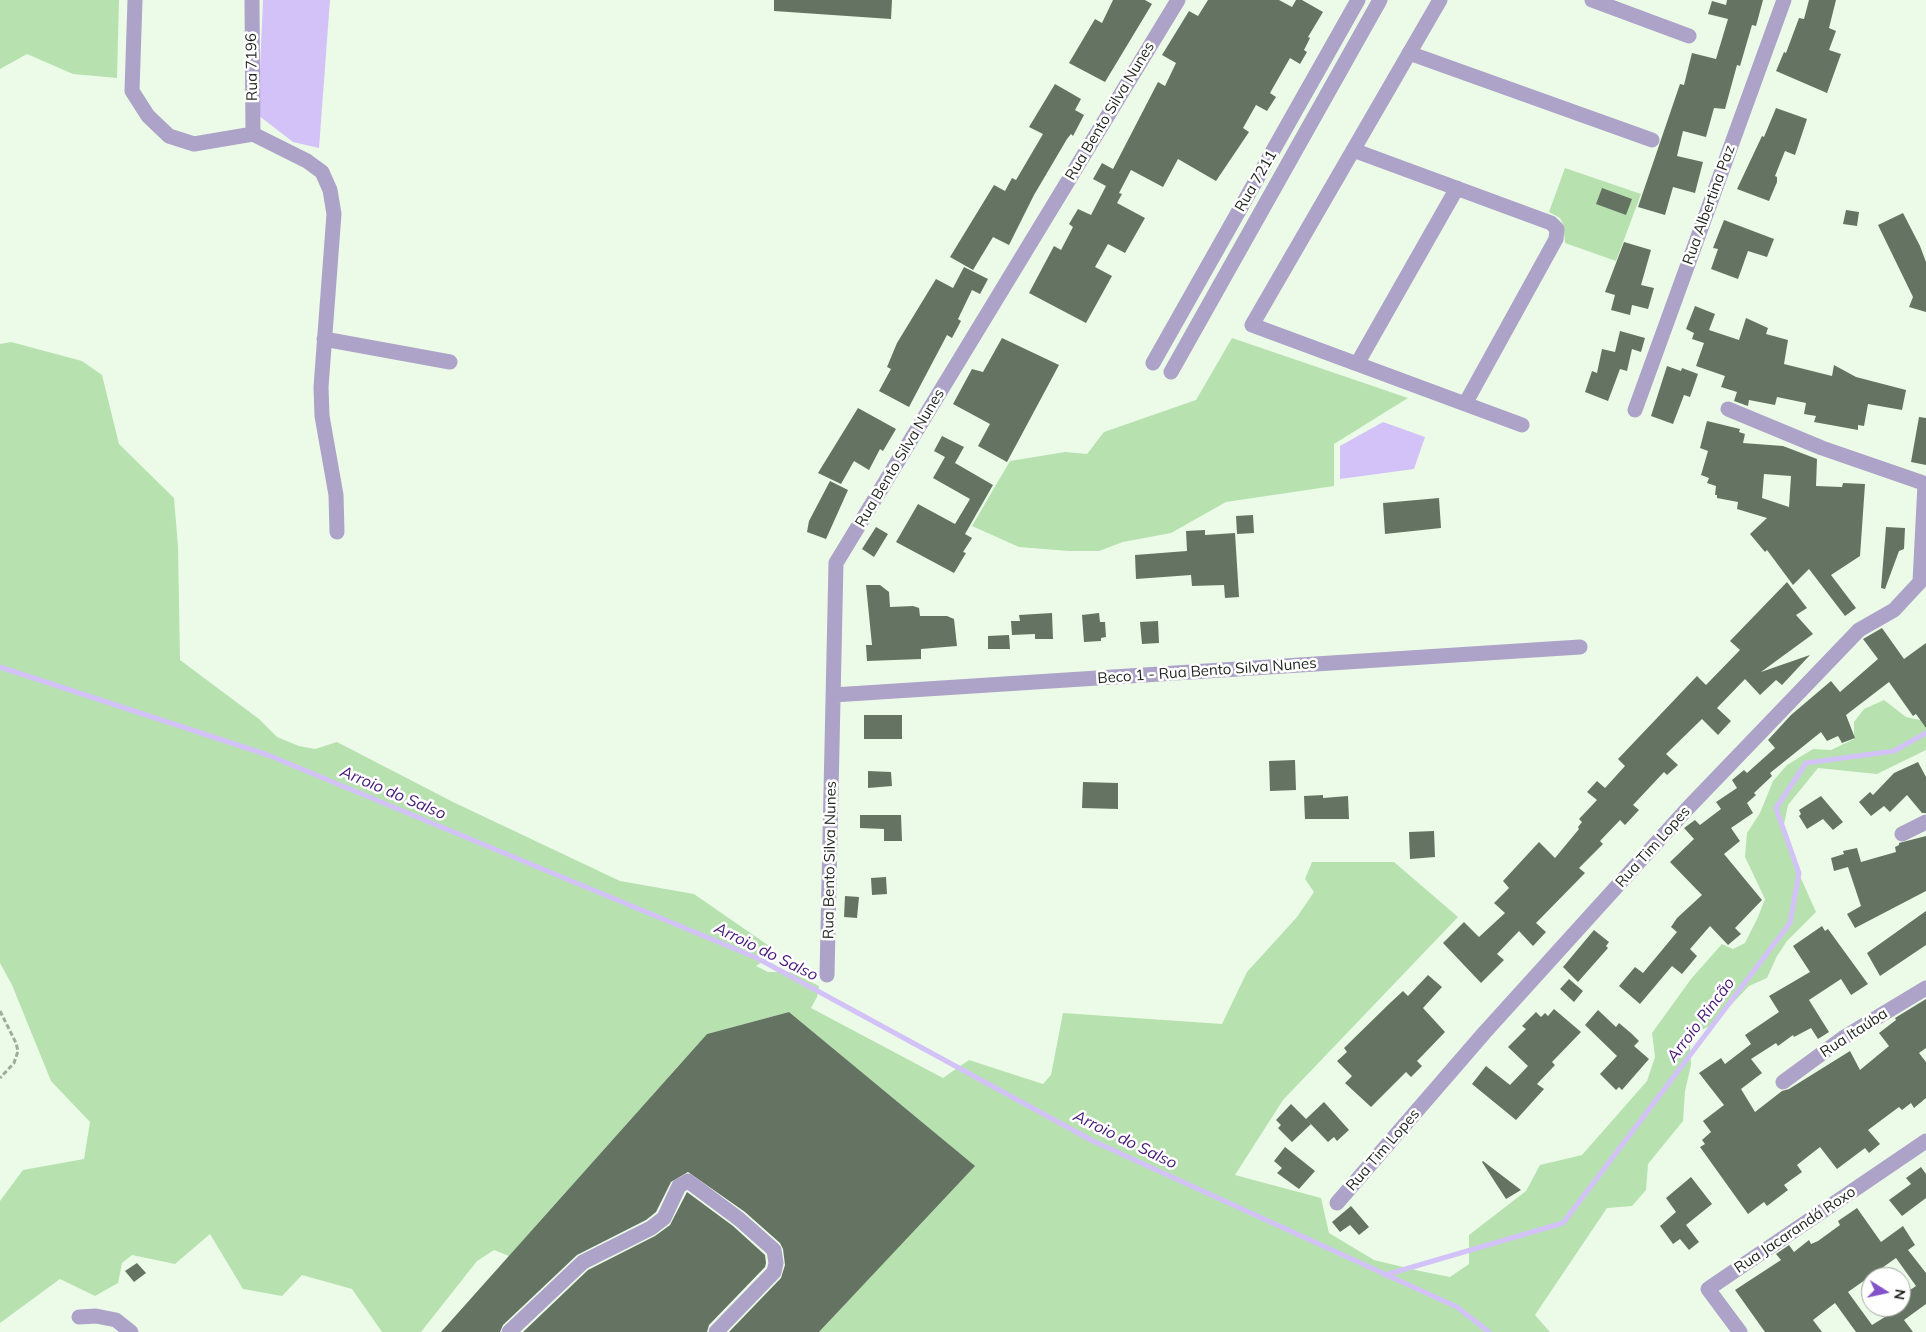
<!DOCTYPE html>
<meta charset="utf-8">
<style>
body{margin:0}
#map{position:relative;width:1926px;height:1332px;overflow:hidden;background:#ebfbe8;font-family:Mulish,sans-serif}
canvas{display:block}
.north{position:absolute;left:1861px;top:1267px;width:50px;height:50px;box-sizing:border-box;background:#fff;border:1px solid #a5a8a5;border-radius:50%;rotate:100deg;font-size:14px;font-weight:700;line-height:20px;text-align:center;color:#1f251e}
.north::after{content:'';display:block;margin:auto;width:18px;height:22px;background:#8352ca;clip-path:polygon(50% 0,100% 100%,50% 72%,0 100%)}
</style>
<div id="map">
<canvas width="1926" height="1332"></canvas>
<div class="north">N</div>
</div>
<script>
const context = document.querySelector('canvas').getContext('2d');
context.lineJoin = 'round';
function fillPath(path, color) {
  context.fillStyle = color;
  context.fill(path, 'evenodd');
}
function toPath(rows) {
  const path = new Path2D();
  for (const r of rows) {
    path.moveTo(r[0], r[1]);
    for (let i = 2; i < r.length; i += 2) path.lineTo(r[i], r[i + 1]);
  }
  return path;
}
function strokePath(path, color, width, dash) {
  context.strokeStyle = color;
  context.lineWidth = width;
  context.lineCap = dash ? 'butt' : 'round';
  context.setLineDash(dash || []);
  context.stroke(path);
}
function write(font, color, halo, rows, align = 'center') {
  context.font = font + ' Mulish,sans-serif';
  context.lineWidth = 5;
  context.setLineDash([]);
  context.textBaseline = 'middle';
  context.strokeStyle = halo;
  context.fillStyle = color;
  for (const [text, x, y, turn = 0] of rows) {
    context.save();
    context.translate(x, y);
    context.rotate((+turn || 0) * Math.PI / 180);
    context.textAlign = isNaN(turn) ? turn : align;
    if (halo) context.strokeText(text, 0, 0);
    context.fillText(text, 0, 0);
    context.restore();
  }
}
fillPath(toPath([
 [0,0,119,0,117,78,73,74,27,54,0,69],
 [1565,168,1641,194,1616,261,1565,243,1563,224,1560,218,1549,212],
 [1232,338,1408,398,1334,444,1334,486,1226,502,1171,533,1123,542,1099,551,1069,551,1019,547,972,526,1010,461,1065,452,1087,454,1104,432,1196,400],
 [11,342,82,361,102,375,119,444,174,498,178,546,180,660,259,719,277,737,299,746,315,749,337,742,453,802,620,881,694,894,772,948,767,959,756,966,768,972,791,972,819,986,817,997,811,1008,943,1078,969,1060,1043,1084,1051,1075,1063,1013,1222,1024,1247,972,1297,917,1314,892,1305,879,1312,862,1394,862,1458,917,1283,1100,1235,1175,1321,1198,1329,1233,1374,1260,1420,1271,1450,1277,1469,1264,1469,1235,1526,1191,1540,1165,1582,1155,1647,1081,1655,1057,1652,1033,1691,979,1722,944,1733,949,1745,943,1758,917,1765,899,1745,857,1747,833,1760,813,1773,781,1787,765,1813,749,1831,750,1854,739,1854,722,1864,709,1884,700,1906,717,1920,720,1926,719,1926,750,1877,774,1818,768,1788,805,1783,829,1791,856,1816,912,1787,941,1777,956,1767,978,1749,986,1712,1025,1693,1034,1690,1043,1691,1065,1685,1091,1683,1121,1648,1164,1646,1190,1632,1206,1607,1208,1535,1315,1550,1332,819,1332,974,1166,789,1012,707,1034,509,1256,494,1250,477,1261,421,1332,382,1332,352,1289,302,1275,282,1296,243,1289,210,1234,175,1264,132,1255,122,1263,118,1283,95,1296,60,1279,0,1323,0,1201,23,1170,84,1159,90,1122,51,1081,12,985,0,963,0,344]
]), '#b7e2b0');
fillPath(toPath([
 [263,0,330,0,319,148,293,142,258,115],
 [1383,422,1425,437,1414,469,1340,479,1340,446]
]), '#d3c2f7');
strokePath(toPath([
 [0,667,268,755,757,958,1093,1141,1457,1307,1489,1332],
 [1385,1275,1563,1223,1790,923,1799,873,1776,808,1806,763,1894,751,1926,733]
]), '#d3c2f7', 5);
fillPath(toPath([
 [774,0,892,0,891,19,774,11],
 [1113,0,1145,0,1152,4,1105,82,1069,63,1095,19,1102,23],
 [1208,0,1279,0,1292,7,1296,0,1302,0,1323,12,1308,37,1310,38,1304,50,1307,52,1300,64,1290,58,1270,93,1276,97,1267,111,1256,105,1243,128,1249,132,1216,181,1178,159,1163,187,1131,170,1119,193,1122,194,1117,203,1145,218,1125,253,1108,244,1095,267,1112,276,1086,323,1029,293,1054,246,1061,250,1073,227,1069,224,1078,209,1091,215,1106,186,1093,179,1102,163,1113,169,1158,82,1165,86,1176,63,1162,55,1189,11,1198,16],
 [1727,0,1763,0,1756,26,1752,25,1740,66,1737,65,1725,109,1714,108,1706,137,1683,131,1677,156,1703,162,1695,193,1673,187,1665,215,1638,207,1680,84,1684,85,1692,53,1716,59,1728,19,1708,14,1712,1,1726,5],
 [1809,0,1836,0,1829,28,1836,31,1829,50,1841,54,1827,93,1776,71,1784,52,1786,53,1799,18,1804,19],
 [1055,84,1081,99,1075,110,1084,115,1073,136,1071,134,1067,139,1034,195,1009,245,993,237,973,270,950,257,994,185,1005,191,1012,178,1016,180,1043,134,1029,127],
 [1776,108,1807,119,1795,155,1785,151,1775,176,1777,177,1777,182,1769,201,1737,189,1762,136,1764,137],
 [1602,188,1632,199,1626,215,1596,204],
 [1846,210,1859,212,1857,226,1843,224],
 [1903,213,1920,246,1926,262,1926,312,1909,307,1913,297,1878,225],
 [1724,220,1774,239,1767,257,1748,251,1738,279,1711,269,1718,249,1713,248],
 [1624,242,1651,250,1641,285,1654,288,1648,309,1632,305,1630,315,1611,310,1615,295,1605,292],
 [964,267,988,279,980,294,972,290,958,319,961,321,952,338,947,335,909,407,879,391,891,369,887,367,897,343,936,279,953,288],
 [1695,306,1715,314,1709,330,1739,340,1746,318,1768,328,1766,334,1788,340,1784,364,1832,376,1834,365,1856,377,1906,390,1902,410,1868,404,1864,426,1858,425,1858,430,1814,422,1816,416,1804,414,1806,403,1777,397,1775,405,1749,400,1748,406,1734,401,1737,392,1721,387,1725,376,1696,366,1704,343,1692,339,1694,333,1686,329],
 [1620,331,1645,338,1641,352,1632,349,1627,371,1620,369,1608,401,1585,392,1592,371,1597,373,1602,349,1615,352],
 [1002,338,1059,365,1007,462,978,446,990,424,953,404,972,369,983,372],
 [1667,366,1681,371,1682,368,1698,374,1690,397,1684,395,1673,424,1651,416],
 [858,408,896,429,883,451,880,449,869,470,854,461,841,484,818,473],
 [1919,417,1926,418,1926,465,1911,462],
 [1707,421,1740,429,1739,432,1745,434,1743,443,1783,446,1817,459,1816,486,1842,487,1843,483,1865,484,1860,556,1831,575,1856,608,1845,616,1809,569,1793,585,1767,550,1765,552,1750,534,1767,518,1737,509,1738,502,1717,498,1717,495,1715,495,1716,486,1707,483,1709,478,1701,475,1708,451,1700,448],
 [1764,474,1791,476,1789,507,1762,498],
 [942,436,964,447,955,463,993,485,965,534,972,538,963,552,966,553,954,573,896,542,918,504,955,524,970,499,933,478,945,457,934,451],
 [830,481,848,490,826,539,807,532,809,521],
 [1439,498,1441,528,1385,534,1383,503],
 [1253,515,1254,533,1237,534,1236,516],
 [876,527,888,534,874,557,862,549],
 [1886,527,1905,528,1904,549,1899,551,1885,589,1881,588],
 [1205,530,1205,535,1235,533,1239,597,1225,598,1224,585,1192,586,1191,575,1136,579,1135,555,1187,551,1186,531],
 [1787,582,1807,608,1796,615,1813,634,1761,672,1810,655,1782,685,1776,680,1760,695,1745,679,1717,708,1731,721,1718,735,1702,719,1666,754,1678,765,1667,775,1664,772,1633,805,1639,810,1625,825,1620,820,1600,841,1603,844,1579,868,1585,873,1536,923,1546,932,1533,946,1519,931,1497,954,1504,960,1481,983,1443,943,1464,922,1479,937,1505,913,1494,903,1509,888,1503,881,1539,842,1555,858,1579,829,1578,827,1582,822,1579,819,1597,800,1587,792,1597,781,1605,788,1625,766,1618,759,1697,676,1706,685,1740,650,1730,641],
 [866,585,880,585,889,592,890,607,913,606,919,608,920,616,947,616,954,619,957,646,921,649,921,659,867,661,866,645,872,645],
 [1052,613,1053,639,1035,639,1035,634,1012,635,1011,621,1020,621,1019,615],
 [1099,613,1100,622,1105,622,1106,637,1101,638,1101,641,1084,642,1082,615],
 [1158,621,1159,643,1142,644,1140,622],
 [1882,628,1904,659,1926,643,1926,728,1916,714,1913,716,1889,682,1846,715,1855,738,1842,743,1838,736,1827,741,1821,732,1770,773,1772,776,1754,793,1756,795,1747,803,1753,813,1731,828,1740,841,1724,854,1762,900,1735,928,1741,934,1728,945,1710,926,1690,949,1697,956,1682,974,1672,966,1640,1004,1619,986,1635,967,1643,973,1677,932,1671,927,1677,918,1702,895,1670,862,1694,839,1684,828,1695,820,1700,825,1721,809,1716,802,1737,788,1732,780,1744,770,1747,773,1775,748,1768,740,1791,715,1831,681,1840,692,1878,659,1863,639],
 [1009,635,1010,649,988,649,988,636],
 [864,715,902,715,902,739,864,739],
 [1295,760,1296,790,1270,791,1269,761],
 [1918,762,1926,777,1926,813,1922,813,1907,795,1890,812,1884,806,1871,816,1859,802,1870,792,1873,795,1894,773],
 [868,771,891,772,892,786,868,788],
 [1083,782,1118,783,1118,809,1082,808],
 [1323,795,1323,798,1348,796,1349,819,1305,819,1304,796],
 [1821,796,1843,822,1833,830,1823,819,1807,829,1799,816,1801,814,1799,810],
 [860,815,901,815,902,841,884,841,884,829,860,828],
 [1434,831,1435,857,1410,859,1409,832],
 [1926,836,1926,891,1855,928,1847,914,1861,906,1848,867,1834,871,1831,858,1844,854,1843,851,1857,848,1861,862,1896,852,1895,847,1899,845,1899,843],
 [886,877,887,894,872,895,871,878],
 [845,896,859,897,857,918,844,917],
 [1926,911,1926,945,1880,976,1867,953],
 [1822,926,1825,931,1828,929,1868,984,1851,995,1841,979,1809,1000,1829,1032,1818,1039,1811,1028,1794,1037,1793,1035,1778,1046,1776,1043,1751,1059,1762,1073,1741,1089,1755,1112,1782,1091,1789,1089,1850,1051,1860,1070,1889,1046,1879,1033,1896,1020,1895,1018,1926,999,1926,1048,1919,1053,1926,1062,1926,1098,1914,1108,1911,1103,1902,1110,1899,1107,1868,1130,1880,1144,1869,1153,1865,1148,1837,1169,1820,1147,1797,1165,1802,1172,1784,1185,1788,1190,1767,1206,1764,1202,1748,1214,1700,1147,1705,1144,1702,1140,1711,1132,1703,1121,1724,1105,1699,1073,1721,1058,1725,1064,1751,1044,1745,1035,1779,1012,1769,996,1810,972,1793,946],
 [1594,930,1609,942,1606,946,1608,948,1578,982,1563,967],
 [1428,975,1442,987,1423,1008,1445,1032,1419,1059,1417,1061,1422,1066,1411,1077,1406,1072,1371,1107,1345,1083,1352,1076,1337,1061,1347,1052,1344,1048,1389,1004,1403,991,1408,996],
 [1569,979,1583,991,1574,1002,1560,989],
 [1554,1009,1581,1032,1552,1062,1555,1065,1537,1084,1544,1089,1516,1120,1472,1084,1486,1066,1510,1085,1528,1066,1508,1047,1526,1029,1522,1026,1536,1012,1541,1017,1545,1013,1548,1016],
 [1598,1010,1616,1027,1619,1023,1632,1034,1639,1041,1634,1046,1649,1059,1622,1090,1619,1087,1616,1090,1600,1074,1617,1056,1585,1025],
 [789,1012,975,1166,819,1332,729,1332,781,1278,785,1265,783,1249,780,1243,745,1212,688,1172,671,1182,656,1212,646,1220,577,1255,503,1325,500,1332,441,1332,707,1034],
 [1324,1102,1349,1130,1337,1141,1334,1137,1328,1142,1306,1119],
 [1291,1104,1311,1124,1292,1142,1278,1128,1281,1125,1276,1120],
 [1285,1147,1315,1171,1299,1189,1277,1173,1282,1168,1274,1161],
 [1483,1161,1521,1190,1506,1199,1482,1162],
 [1921,1167,1926,1174,1926,1198,1902,1216,1889,1200,1911,1184,1906,1178],
 [1691,1177,1712,1204,1686,1225,1699,1242,1689,1250,1680,1239,1673,1244,1660,1226,1676,1212,1666,1198],
 [687,1192,733,1226,765,1255,766,1263,765,1267,709,1325,707,1332,523,1332,588,1270,655,1236,670,1225],
 [1351,1206,1369,1227,1359,1235,1350,1225,1340,1232,1332,1222],
 [1857,1208,1881,1242,1903,1226,1915,1245,1908,1250,1926,1273,1926,1304,1904,1320,1913,1332,1856,1332,1835,1303,1813,1320,1822,1332,1765,1332,1735,1290,1781,1260,1776,1254,1789,1245,1794,1252,1809,1240,1811,1244,1818,1241,1840,1225,1838,1221],
 [1896,1258,1916,1286,1901,1296,1901,1307,1872,1325,1848,1292],
 [137,1263,146,1273,134,1282,125,1271]
]), '#657362');
strokePath(toPath([
 [0,1011,16,1043,18,1051,14,1063,0,1078]
]), '#9fab9d', 3, [5, 2.5]);
strokePath(toPath([
 [135,0,132,91,148,116,169,136,194,144,253,134,307,161,322,172,330,190,334,214,321,387,322,416,336,495,337,532],
 [252,0,253,134],
 [1440,0,1252,325,1522,425],
 [1592,0,1689,36],
 [1409,53,1652,140],
 [1353,150,1551,223,1557,229,1556,239,1465,404],
 [324,339,450,362],
 [1153,363,1358,0],
 [1357,364,1457,188],
 [1171,372,1380,0],
 [1728,409,1822,448,1926,484],
 [1635,410,1784,0],
 [833,695,1580,647],
 [1902,834,1926,822],
 [827,975,836,563,1178,0],
 [1783,1082,1843,1038,1926,988],
 [1337,1203,1485,1032,1687,809,1859,630,1894,610,1920,582,1925,484],
 [79,1317,96,1316,116,1320,131,1332],
 [509,1332,583,1262,651,1228,664,1218,679,1186,688,1181,739,1219,774,1250,776,1263,774,1272,716,1332],
 [1740,1332,1708,1289,1926,1141]
]), '#ada2c7', 15);
write('15px', '#1f251e', '#fff', [
 ["Rua 7196",252,67,-91],
 ["Rua Bento Silva Nunes",1110,111,-59],
 ["Rua 7211",1256,181,-60],
 ["Rua Albertina Paz",1709,205,-70],
 ["Rua Bento Silva Nunes",900,458,-59],
 ["Beco 1 - Rua Bento Silva Nunes",1207,671,-4],
 ["Rua Tim Lopes",1653,847,-48],
 ["Rua Bento Silva Nunes",830,860,-89],
 ["Rua Itaúba",1854,1033,-33],
 ["Rua Tim Lopes",1383,1150,-49],
 ["Rua Jacarandá Roxo",1795,1230,-34]
]);
write('italic 16px', '#451779', '#fff', [
 ["Arroio do Salso",393,793,23],
 ["Arroio do Salso",766,952,26],
 ["Arroio Rincão",1701,1020,-53],
 ["Arroio do Salso",1125,1140,26]
]);
</script>
